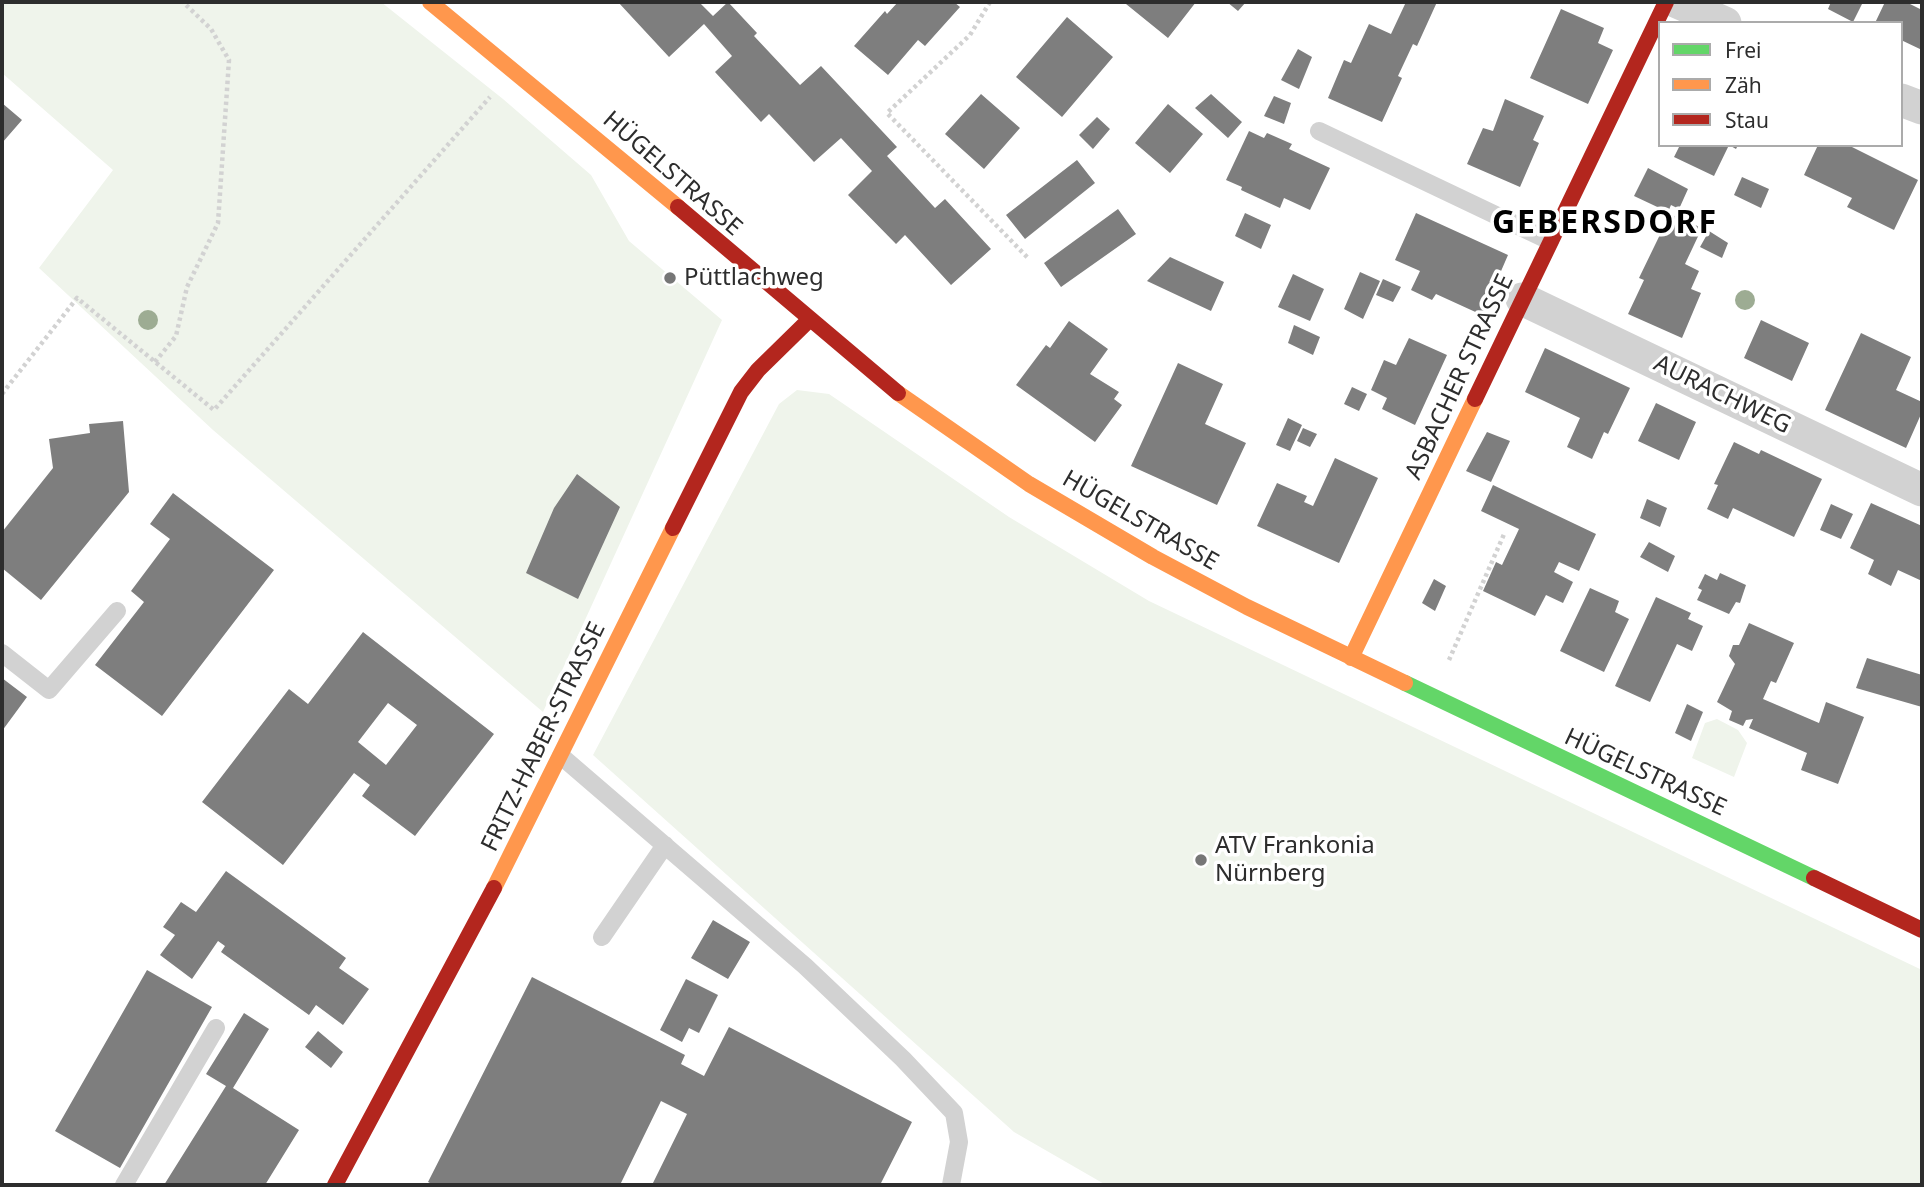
<!DOCTYPE html>
<meta charset="utf-8">
<style>
body{margin:0}
#map{position:relative;width:1924px;height:1187px;overflow:hidden;background:#fff;font-family:"Noto Sans",sans-serif}
canvas{display:block}
.frame{position:absolute;inset:0;border:4px solid #2d2d2d;pointer-events:none}
.legend{position:absolute;left:1658px;top:21px;width:245px;height:126px;box-sizing:border-box;background:#fff;border:2px solid #ababab;margin:0;padding:9px 12px;list-style:none;font-size:21px;color:#2d2d2d}
.legend li{display:flex;align-items:center;gap:14px;height:35px}
.legend b{width:35px;border:2px solid #ababab}
</style>
<div id="map">
<canvas width="1924" height="1187"></canvas>
<div class="frame"></div>
<ul class="legend">
<li><b style="height:9px;background:#63d668"></b>Frei</li>
<li><b style="height:9px;background:#ff974d"></b>Zäh</li>
<li><b style="height:9px;background:#b3261e"></b>Stau</li>
</ul>
</div>
<script>
const context = document.querySelector('canvas').getContext('2d');
context.lineJoin = 'round';
function fillPath(path, color) {
  context.fillStyle = color;
  context.fill(path, 'evenodd');
}
function toPath(rows) {
  const path = new Path2D();
  for (const r of rows) {
    path.moveTo(r[0], r[1]);
    for (let i = 2; i < r.length; i += 2) path.lineTo(r[i], r[i + 1]);
  }
  return path;
}
function strokePath(path, color, width, dash) {
  context.strokeStyle = color;
  context.lineWidth = width;
  context.lineCap = dash ? 'butt' : 'round';
  context.setLineDash(dash || []);
  context.stroke(path);
}
function write(font, color, halo, rows, align = 'center') {
  context.font = font + ' "Noto Sans",sans-serif';
  context.lineWidth = 7;
  context.setLineDash([]);
  context.textBaseline = 'middle';
  context.strokeStyle = halo;
  context.fillStyle = color;
  for (const [text, x, y, turn = 0] of rows) {
    context.save();
    context.translate(x, y);
    context.rotate((+turn || 0) * Math.PI / 180);
    context.textAlign = isNaN(turn) ? turn : align;
    if (halo) context.strokeText(text, 0, 0);
    context.fillText(text, 0, 0);
    context.restore();
  }
}
fillPath(toPath([
 [2,2,381,2,503,99,591,175,629,241,722,320,543,712,213,430,39,268,113,170,2,73],
 [797,390,829,394,1009,517,1149,601,1922,970,1922,1185,1106,1185,1014,1132,593,755,779,404],
 [1717,719,1738,730,1747,743,1734,777,1692,758,1705,723]
]), '#eff4eb');
fillPath(toPath([
 [618,2,699,2,713,16,728,2,757,33,754,36,800,85,821,66,897,147,887,156,935,208,945,199,991,249,951,285,905,235,896,244,848,195,872,171,841,138,814,162,769,114,761,122,715,72,732,56,704,24,669,57],
 [898,2,954,2,960,7,925,46,918,40,888,75,854,46,885,11,887,14],
 [1128,2,1196,2,1168,38,1126,4],
 [1227,2,1246,2,1238,11],
 [1406,2,1437,2,1417,46,1413,44,1398,76,1402,78,1382,122,1328,98,1344,60,1351,63,1369,24,1391,34],
 [1831,2,1863,2,1853,22,1828,9],
 [1885,2,1906,2,1922,10,1922,50,1901,40,1901,23,1875,23],
 [1561,9,1604,28,1598,43,1613,50,1588,104,1530,78],
 [1067,17,1113,57,1062,117,1016,77],
 [1298,49,1312,57,1299,89,1281,80],
 [981,94,1020,128,984,169,945,134],
 [1211,94,1242,122,1228,138,1195,108],
 [1274,96,1291,103,1284,124,1264,116],
 [1505,99,1544,116,1533,140,1539,143,1520,187,1467,164,1483,128,1493,131],
 [2,103,22,120,2,143],
 [1168,104,1203,134,1170,173,1135,143],
 [1097,117,1110,129,1093,149,1079,135],
 [1249,131,1264,138,1267,133,1292,144,1289,149,1330,168,1310,210,1284,198,1280,208,1241,190,1242,187,1226,180],
 [1680,145,1738,145,1736,149,1729,145,1714,176,1674,157],
 [1818,145,1848,145,1918,180,1894,230,1847,207,1852,198,1804,175],
 [1077,160,1095,183,1025,239,1006,215],
 [1648,168,1688,189,1679,209,1671,205,1668,212,1634,196],
 [1742,177,1769,189,1761,208,1734,195],
 [1118,209,1136,234,1061,287,1044,263],
 [1245,213,1271,225,1261,249,1235,236],
 [1416,213,1508,255,1482,315,1436,294,1432,300,1411,290,1420,271,1395,260],
 [1670,214,1702,228,1685,264,1699,271,1691,289,1701,293,1682,338,1628,314,1644,280,1639,278],
 [1709,231,1728,243,1722,258,1700,247],
 [1170,257,1224,282,1211,311,1147,281],
 [1360,272,1380,281,1363,319,1344,309],
 [1293,274,1324,289,1310,321,1278,307],
 [1383,279,1401,287,1393,302,1376,295],
 [1761,320,1809,343,1792,381,1744,358],
 [1069,321,1108,349,1090,374,1119,392,1114,399,1122,405,1095,442,1016,385,1046,345,1050,348],
 [1294,325,1320,337,1313,355,1288,343],
 [1861,333,1911,357,1896,390,1922,402,1922,412,1906,448,1825,410],
 [1409,338,1447,355,1415,425,1382,409,1387,398,1371,390,1384,360,1396,365],
 [1545,348,1630,388,1608,434,1604,432,1592,459,1567,447,1580,418,1525,392],
 [1178,363,1223,384,1205,424,1246,443,1217,505,1131,466],
 [1352,387,1367,394,1359,411,1344,404],
 [1656,403,1696,422,1679,460,1638,441],
 [1288,418,1302,425,1290,451,1276,445],
 [123,421,129,492,41,600,2,568,2,532,53,468,49,439,90,433,89,424],
 [1303,428,1317,434,1310,447,1297,441],
 [1487,432,1510,441,1491,482,1466,471],
 [1734,442,1759,454,1761,450,1822,479,1794,537,1733,508,1728,519,1707,509,1718,485,1714,484],
 [1335,458,1378,478,1339,563,1257,526,1277,483,1307,496,1304,502,1313,506],
 [577,474,620,507,578,599,526,573,554,508],
 [1493,485,1596,534,1579,571,1559,562,1554,572,1573,582,1563,603,1546,595,1535,616,1483,591,1496,562,1502,565,1519,529,1481,511],
 [173,493,274,570,162,716,95,665,144,602,131,591,170,539,150,524],
 [1647,499,1667,508,1660,527,1640,518],
 [1871,503,1922,526,1922,581,1898,570,1891,586,1868,574,1874,560,1850,548],
 [1831,504,1853,514,1841,539,1820,530],
 [1649,542,1675,556,1668,572,1640,557],
 [1720,573,1746,585,1740,603,1736,602,1729,614,1697,600,1702,590,1698,588,1705,574,1717,580],
 [1434,579,1446,586,1435,611,1422,603],
 [1590,588,1619,601,1615,612,1629,619,1604,672,1560,651],
 [1656,597,1691,613,1688,619,1703,626,1692,651,1677,644,1650,702,1615,686],
 [1749,623,1794,643,1776,683,1771,681,1763,699,1819,723,1826,702,1864,717,1838,784,1801,770,1807,753,1749,728,1753,719,1746,720,1743,726,1729,720,1732,711,1717,702,1735,664,1729,656,1733,645,1739,645],
 [363,632,494,734,415,836,362,796,370,785,354,773,283,865,202,802,289,689,308,704],
 [388,703,417,725,386,765,358,742],
 [1867,658,1922,675,1922,707,1856,688],
 [2,678,27,697,2,731],
 [1687,704,1703,712,1691,741,1675,733],
 [226,871,346,958,339,968,369,989,343,1025,316,1005,309,1015,221,952,225,946,218,941,192,979,160,955,175,935,163,927,181,902,196,912],
 [713,920,750,942,728,979,691,958],
 [147,970,212,1007,120,1168,55,1131],
 [532,977,685,1055,681,1064,704,1076,729,1027,912,1122,880,1185,652,1185,687,1114,661,1101,620,1185,434,1185,428,1182],
 [686,979,718,995,699,1033,689,1028,682,1042,660,1030],
 [244,1013,269,1029,233,1088,299,1130,265,1185,164,1185,226,1086,206,1074],
 [318,1031,343,1052,331,1068,305,1047]
]), '#7e7e7e');
strokePath(toPath([
 [990,2,970,35,887,113,1028,258],
 [155,362,176,336,187,287,218,223,229,60,211,29,183,2],
 [2,394,77,298,214,410,490,97],
 [1449,660,1505,532]
]), '#d2d2d2', 4.5, [3.5, 3.5]);
strokePath(toPath([
 [1319,131,1550,241],
 [2,653,49,690,117,611],
 [561,756,805,966,903,1059,954,1113,959,1142,951,1185],
 [602,937,665,845],
 [124,1185,216,1028]
]), '#d2d2d2', 18);
strokePath(toPath([
 [1677,2,1725,23],
 [1901,100,1922,108],
 [1522,299,1922,490]
]), '#d2d2d2', 33);
strokePath(toPath([
 [1405,683,1814,878]
]), '#63d668', 16);
strokePath(toPath([
 [430,2,678,207],
 [898,393,1029,484,1153,557,1247,607,1405,683],
 [1351,658,1475,399],
 [494,888,673,528]
]), '#ff974d', 16);
strokePath(toPath([
 [678,207,898,393],
 [1475,399,1666,2],
 [673,528,741,392,758,370,808,321],
 [1814,878,1922,930],
 [335,1185,494,888]
]), '#b3261e', 16);
context.fillStyle = '#9dac93';
for (const [x, y] of [
 [1745,300],
 [148,320]
]) {
  context.beginPath();
  context.arc(x, y, 10, 0, 2 * Math.PI);
  context.fill();
}
for (const [x, y, r, color] of [
 [670,278,7,"#767676"],
 [1201,860,7,"#767676"]
]) {
  const dot = new Path2D();
  dot.arc(x, y, r, 0, 2 * Math.PI);
  context.fillStyle = color;
  context.fill(dot);
  strokePath(dot, '#fff', 2.5);
}
write('24px', '#2d2d2d', '#fff', [
 ["HÜGELSTRASSE",672,174,41],
 ["ASBACHER STRASSE",1460,377,-65],
 ["AURACHWEG",1722,395,26],
 ["HÜGELSTRASSE",1140,521,30],
 ["FRITZ-HABER-STRASSE",544,737,-64],
 ["HÜGELSTRASSE",1645,773,25]
]);
write('24px', '#2d2d2d', '#fff', [
 ["Püttlachweg",684,278],
 ["ATV Frankonia",1215,846],
 ["Nürnberg",1215,874]
], 'left');
context.letterSpacing = '2px';
write('bold 32px', '#000', '#fff', [
 ["GEBERSDORF",1605,224]
]);
context.letterSpacing = '0px';
</script>
